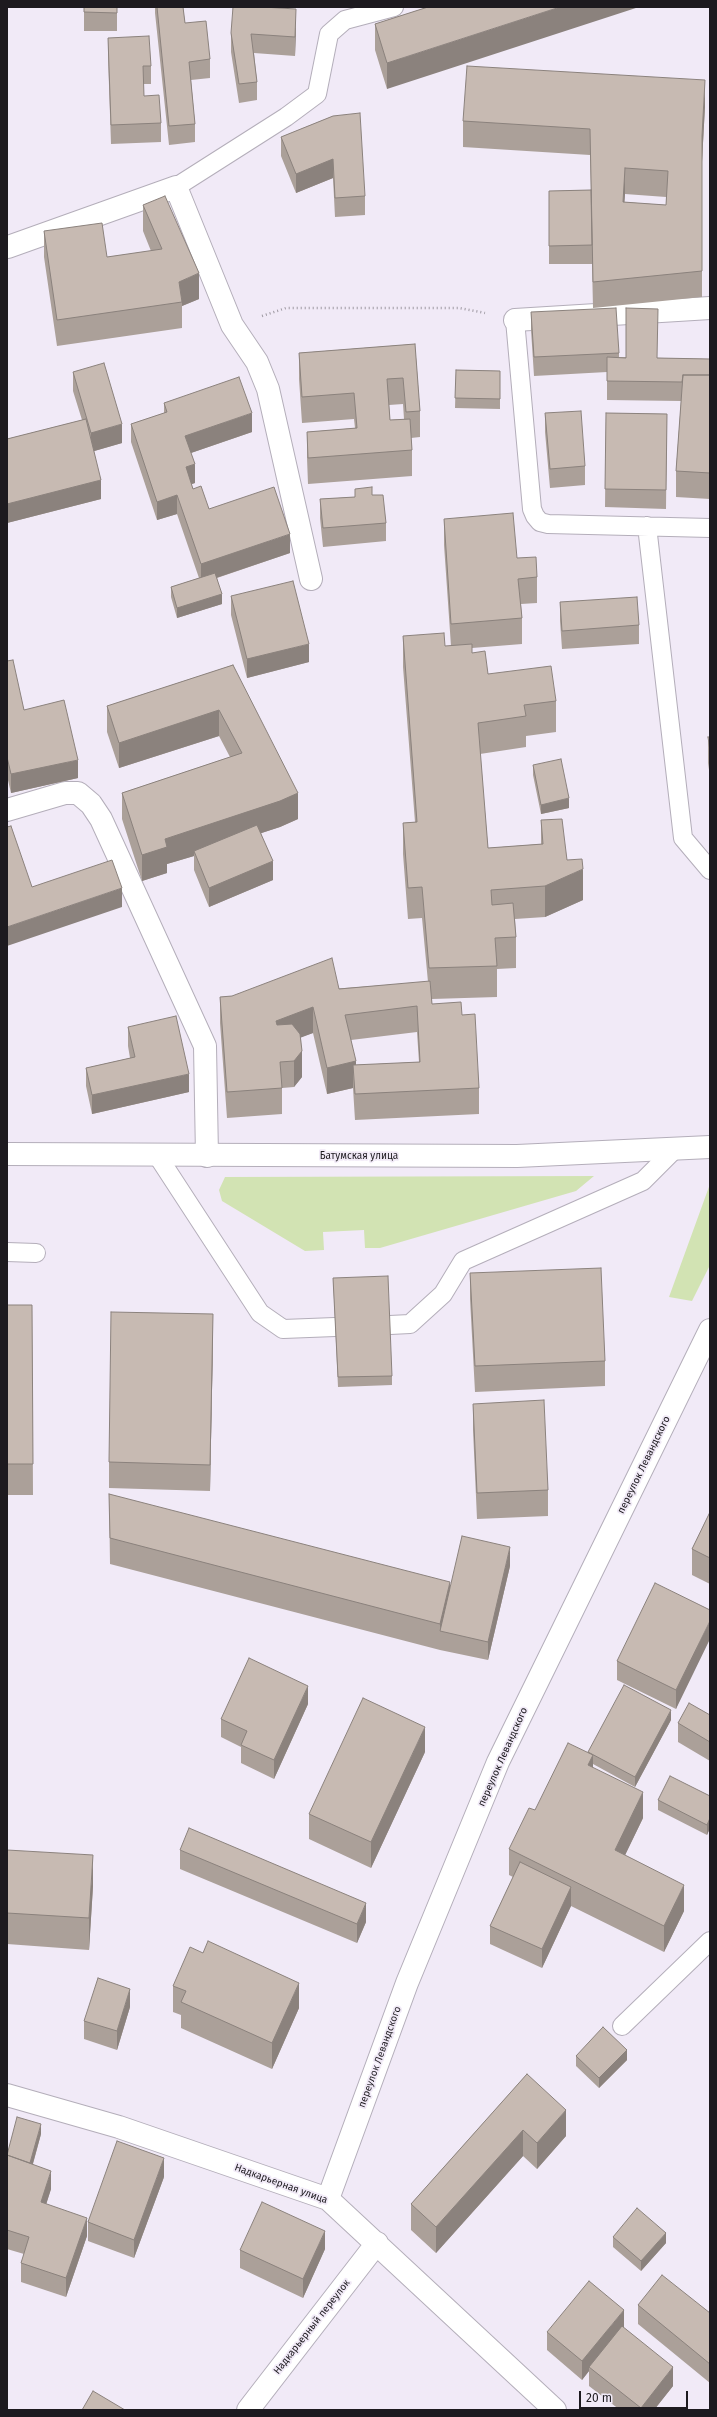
<!DOCTYPE html>
<meta charset="utf-8">
<style>
body{margin:0}
#map{position:relative;width:717px;height:2417px;overflow:hidden;background:#f1eaf7;font-family:"Fira Sans",sans-serif}
canvas{display:block}
.frame{position:absolute;inset:0;border:8px solid #1d1a1f;pointer-events:none}
.scale{position:absolute;left:579px;top:2391px;width:109px;height:18px;box-sizing:border-box;border:2px solid #1d1a1f;border-top:0;padding-left:5px;font-size:12px;line-height:14px;white-space:nowrap;color:#1d1a1f;-webkit-text-stroke:3px #f1eaf7;paint-order:stroke}
</style>
<div id="map">
<canvas width="717" height="2417"></canvas>
<div class="frame"></div>
<div class="scale">20 m</div>
</div>
<script>
const context = document.querySelector('canvas').getContext('2d');
context.lineJoin = 'round';
function fillPath(path, color) {
  context.fillStyle = color;
  context.fill(path, 'evenodd');
}
function toPath(rows) {
  const path = new Path2D();
  for (const r of rows) {
    path.moveTo(r[0], r[1]);
    for (let i = 2; i < r.length; i += 2) path.lineTo(r[i], r[i + 1]);
  }
  return path;
}
function strokePath(path, color, width, dash) {
  context.strokeStyle = color;
  context.lineWidth = width;
  context.lineCap = dash ? 'butt' : 'round';
  context.setLineDash(dash || []);
  context.stroke(path);
}
function write(font, color, halo, rows, align = 'center') {
  context.font = font + ' "Fira Sans",sans-serif';
  context.lineWidth = 3.5;
  context.setLineDash([]);
  context.textBaseline = 'middle';
  context.strokeStyle = halo;
  context.fillStyle = color;
  for (const [text, x, y, turn = 0] of rows) {
    context.save();
    context.translate(x, y);
    context.rotate((+turn || 0) * Math.PI / 180);
    context.textAlign = isNaN(turn) ? turn : align;
    if (halo) context.strokeText(text, 0, 0);
    context.fillText(text, 0, 0);
    context.restore();
  }
}
fillPath(toPath([
 [594,1176,576,1191,380,1248,365,1248,364,1230,323,1232,324,1250,305,1251,222,1201,219,1190,225,1177],
 [710,1184,710,1265,692,1301,669,1297]
]), '#d2e3b3');
const lane = toPath([
 [176,187,286,117,317,94,329,34,345,20,394,7],
 [515,320,532,509,535,516,540,522,548,524,710,528],
 [647,526,683,838,710,870],
 [157,1155,260,1313,283,1329,335,1327],
 [7,1252,36,1253],
 [390,1325,410,1324,443,1294,463,1261,643,1181,674,1150],
 [622,2026,710,1941]
]);
const street = toPath([
 [8,247,176,187,232,325,257,362,268,389,311,579],
 [515,320,710,308],
 [7,810,65,793,78,793,91,804,101,819,205,1046,207,1156],
 [7,2095,119,2127,328,2199,555,2410],
 [328,2199,407,1983,498,1762,710,1330],
 [248,2410,377,2243]
]);
const secondary = toPath([
 [7,1154,517,1156,710,1147]
]);
strokePath(lane, '#b4aeba', 20);
strokePath(street, '#b4aeba', 24);
strokePath(secondary, '#b4aeba', 24);
strokePath(toPath([
 [262,316,286,308,459,308,485,313]
]), '#9e99a2', 2.5, [1, 3]);
strokePath(lane, '#fff', 18);
strokePath(street, '#fff', 22);
strokePath(secondary, '#fff', 22);
fillPath(toPath([
 [84,7,117,7,117,31,84,31],
 [155,7,183,7,185,23,210,59,210,78,191,80,195,124,195,142,169,145,155,13],
 [428,7,387,89,375,50,375,24],
 [296,28,295,56,254,53,257,82,257,100,239,103,231,52,231,33],
 [108,38,151,66,151,84,143,84,144,96,161,123,161,142,111,144,108,56],
 [705,106,702,161,702,297,593,308,592,264,549,264,549,191,591,190,590,155,463,147,463,121],
 [625,194,666,197,666,205,624,202],
 [333,116,365,196,365,215,335,217,333,178,296,193,281,156,281,137],
 [143,205,199,299,182,306,182,328,57,346,44,257,44,231,107,257,151,251,143,231],
 [531,312,619,353,619,357,710,359,710,499,676,497,676,471,681,401,607,400,607,372,534,376,531,330],
 [415,344,420,411,420,437,411,438,412,450,412,476,308,484,307,458,307,432,355,428,354,419,302,423,299,379,299,353],
 [403,404,404,419,390,420,389,405],
 [456,370,500,371,500,409,455,408],
 [73,372,122,443,94,451,101,499,7,523,7,439,82,420,73,391],
 [164,403,252,432,191,453,195,483,191,484,193,489,209,509,290,553,217,578,222,604,177,618,171,597,171,587,199,578,177,514,157,520,131,442,131,424,164,413],
 [545,413,585,466,585,485,550,488,545,432],
 [606,413,667,414,666,509,605,507],
 [355,489,372,495,386,523,386,541,323,547,320,518,320,499,355,497],
 [444,519,517,558,537,577,537,603,521,604,522,618,522,644,472,648,472,653,488,674,556,701,556,732,526,736,526,747,480,754,488,848,541,844,541,820,567,860,583,900,545,917,515,919,516,937,516,968,497,969,497,997,432,999,432,1004,462,1015,479,1088,479,1114,355,1120,353,1088,327,1094,313,1033,301,1037,302,1077,294,1087,282,1088,282,1114,227,1118,220,1023,220,997,428,982,422,918,408,919,403,854,403,823,415,822,403,667,403,636,445,646,451,646,444,545],
 [417,1032,419,1062,356,1065,351,1040],
 [231,596,309,662,247,678,231,615],
 [560,602,639,625,639,644,562,649,560,621],
 [7,661,24,710,78,778,11,793,7,776],
 [233,665,298,819,280,827,261,833,273,880,209,907,194,870,194,856,167,864,167,873,142,881,122,819,122,793,230,757,219,736,119,768,107,732,107,706],
 [708,737,710,737,710,777,708,763],
 [533,765,569,808,541,814,533,775],
 [128,1027,189,1092,92,1114,86,1086,86,1068,130,1058,128,1046],
 [470,1273,605,1361,605,1386,475,1392,470,1299],
 [333,1278,392,1376,392,1385,338,1387],
 [7,1305,32,1305,33,1495,7,1495],
 [213,1340,210,1491,109,1488,109,1462],
 [473,1404,548,1490,548,1516,477,1519,473,1430],
 [109,1494,450,1589,510,1566,488,1660,440,1650,110,1564],
 [710,1512,710,1584,692,1575,692,1549],
 [710,1610,676,1709,617,1680,617,1661],
 [308,1704,274,1779,241,1763,241,1747,221,1737,221,1719],
 [710,1715,710,1761,678,1742,678,1723],
 [671,1720,635,1787,593,1764,593,1768,643,1818,625,1855,684,1911,664,1952,571,1906,542,1968,490,1944,490,1926,513,1877,509,1875,509,1849,535,1810,588,1753,588,1752],
 [425,1752,371,1868,309,1839,309,1814],
 [710,1796,710,1828,707,1835,658,1810,658,1800],
 [7,1850,93,1886,89,1950,7,1944],
 [180,1850,366,1922,357,1943,180,1869],
 [173,1986,299,2008,272,2069,181,2028,181,2015,173,2012],
 [130,2007,117,2050,84,2039,84,2021],
 [576,2056,627,2060,599,2088,576,2066],
 [527,2074,566,2136,537,2169,523,2156,436,2253,411,2230,411,2204],
 [41,2134,33,2164,51,2189,46,2204,87,2236,66,2297,21,2282,21,2263,24,2254,7,2249,7,2155],
 [164,2177,134,2258,88,2241,88,2222],
 [613,2237,666,2243,641,2271,613,2247],
 [325,2249,303,2298,240,2268,240,2250],
 [638,2305,710,2313,710,2383,638,2324],
 [624,2328,673,2386,654,2410,620,2410,589,2386,589,2371,582,2380,547,2350,547,2332]
]), '#aba099');
fillPath(toPath([
 [560,7,639,7,387,89,387,63],
 [296,9,296,28,295,56,295,37],
 [705,80,705,106,702,162,702,136],
 [333,159,333,178,296,193,296,174],
 [625,168,625,194,623,228,623,202],
 [199,273,199,299,182,306,182,302,179,282],
 [252,413,252,432,185,455,185,436],
 [122,424,122,443,91,452,91,433],
 [195,464,195,483,186,486,186,467],
 [101,480,101,499,7,523,7,504],
 [177,495,177,514,157,520,157,502],
 [290,534,290,553,201,583,201,564],
 [222,594,222,604,177,618,177,608],
 [309,644,309,662,247,678,247,659],
 [219,710,219,736,119,768,119,743],
 [78,760,78,778,11,793,11,774],
 [298,793,298,819,280,827,195,855,194,851,194,856,167,864,167,873,142,881,142,855,165,839],
 [569,798,569,808,541,814,541,805],
 [273,861,273,880,209,907,209,888],
 [583,869,583,900,545,917,545,886],
 [122,888,122,907,7,946,7,927],
 [313,1007,313,1033,276,1047,276,1021],
 [302,1051,302,1077,294,1087,294,1061],
 [356,1061,356,1087,353,1065,353,1088,327,1094,327,1068],
 [189,1074,189,1092,92,1114,92,1095],
 [213,1314,213,1340,210,1491,210,1465],
 [510,1547,510,1566,488,1660,488,1642],
 [450,1582,450,1607,440,1631,440,1624],
 [710,1621,710,1639,676,1709,676,1690],
 [308,1686,308,1704,274,1779,274,1760],
 [671,1710,671,1720,635,1787,635,1777],
 [425,1727,425,1752,371,1868,371,1842],
 [593,1755,593,1781,588,1765],
 [643,1792,643,1818,615,1876,615,1850],
 [710,1818,710,1828,707,1835,707,1825],
 [93,1855,93,1886,89,1950,89,1918],
 [684,1885,684,1911,664,1952,664,1926],
 [571,1887,571,1906,542,1968,542,1949],
 [366,1903,366,1922,357,1943,357,1924],
 [299,1983,299,2008,272,2069,272,2043],
 [130,1989,130,2007,117,2050,117,2031],
 [627,2050,627,2060,599,2088,599,2078],
 [566,2110,566,2136,537,2169,537,2143],
 [41,2124,41,2134,28,2181,28,2171],
 [523,2130,523,2156,436,2253,436,2227],
 [164,2158,164,2177,134,2258,134,2240],
 [51,2171,51,2189,41,2221,41,2202],
 [87,2218,87,2236,66,2297,66,2278],
 [325,2231,325,2249,303,2298,303,2279],
 [666,2233,666,2243,641,2271,641,2261],
 [624,2310,624,2329,589,2367,589,2371,582,2380,582,2361],
 [673,2367,673,2386,654,2410,641,2410,641,2408]
]), '#8b827d');
const building = toPath([
 [84,7,117,7,117,13,84,12,84,7],
 [157,7,183,7,185,23,206,21,210,59,189,62,195,124,169,126,157,7],
 [233,7,263,7,296,9,295,37,251,34,257,82,239,84,231,33,233,7],
 [428,7,560,7,387,63,375,24,428,7],
 [149,36,151,66,143,66,144,96,159,95,161,123,111,125,108,38,149,36],
 [467,66,705,80,702,136,702,271,593,282,590,129,463,121,467,66],
 [625,168,668,171,666,205,623,202,625,168],
 [360,113,365,196,335,198,333,159,296,174,281,137,333,116,360,113],
 [591,190,592,245,549,246,549,191,591,190],
 [165,196,199,273,179,282,182,302,57,320,44,231,102,223,107,257,162,249,143,205,165,196],
 [616,308,619,353,534,357,531,312,616,308],
 [626,308,658,309,657,358,710,359,710,375,683,375,682,382,607,381,607,357,626,358,626,308],
 [415,344,420,411,406,412,403,378,387,379,390,420,410,419,412,450,308,458,307,432,357,428,354,393,302,397,299,353,415,344],
 [104,363,122,424,91,433,73,372,104,363],
 [456,370,500,371,500,399,455,398,456,370],
 [683,375,710,375,710,473,676,471,683,375],
 [239,377,252,413,185,436,195,464,186,467,193,489,201,486,209,509,274,487,290,534,201,564,177,495,157,502,131,424,167,412,164,403,239,377],
 [581,411,585,466,550,469,545,413,581,411],
 [606,413,667,414,666,490,605,489,606,413],
 [86,419,101,480,7,504,7,439,86,419],
 [372,487,372,495,383,495,386,523,323,528,320,499,355,497,355,489,372,487],
 [513,513,517,558,536,557,537,577,518,579,522,618,451,624,444,519,513,513],
 [215,573,222,594,177,608,171,587,215,573],
 [293,581,309,644,247,659,231,596,293,581],
 [637,597,639,625,562,631,560,602,637,597],
 [444,633,445,646,472,644,472,653,485,651,488,674,551,666,556,701,524,705,526,716,478,723,488,848,543,844,541,820,562,819,567,860,582,859,583,869,545,886,491,890,492,905,513,903,516,937,495,938,497,966,429,968,422,887,408,888,403,823,417,822,403,636,444,633],
 [13,660,24,710,64,700,78,760,11,774,7,757,7,661,13,660],
 [233,665,298,793,280,801,165,839,167,847,142,855,122,793,242,753,219,710,119,743,107,706,233,665],
 [708,737,710,737,710,751,708,737],
 [561,759,569,798,541,805,533,765,561,759],
 [257,825,273,861,209,888,194,851,257,825],
 [11,826,32,887,112,860,122,888,7,927,7,827,11,826],
 [332,958,339,989,430,981,432,1004,461,1002,462,1015,475,1014,479,1088,355,1094,353,1065,420,1062,417,1006,345,1015,356,1061,327,1068,313,1007,276,1021,277,1025,292,1024,300,1034,302,1051,294,1061,280,1062,282,1088,227,1092,220,997,232,996,332,958],
 [176,1016,189,1074,92,1095,86,1068,135,1057,128,1027,176,1016],
 [601,1268,605,1361,475,1366,470,1273,601,1268],
 [388,1276,392,1376,338,1377,333,1278,388,1276],
 [7,1305,32,1305,33,1464,7,1464,7,1305],
 [111,1312,213,1314,210,1465,109,1462,111,1312],
 [544,1400,548,1490,477,1493,473,1404,544,1400],
 [109,1494,450,1582,440,1624,110,1538,109,1494],
 [710,1512,710,1558,692,1549,710,1512],
 [462,1536,510,1547,488,1642,440,1631,462,1536],
 [655,1583,710,1610,710,1621,676,1690,617,1661,655,1583],
 [249,1658,308,1686,274,1760,241,1745,247,1731,221,1719,249,1658],
 [624,1685,671,1710,635,1777,588,1752,624,1685],
 [363,1698,425,1727,371,1842,309,1814,363,1698],
 [689,1703,710,1715,710,1742,678,1723,689,1703],
 [568,1743,593,1755,588,1765,643,1792,615,1850,684,1885,664,1926,509,1849,529,1808,535,1810,568,1743],
 [670,1776,710,1796,710,1818,707,1825,658,1800,670,1776],
 [189,1828,366,1903,357,1924,180,1850,189,1828],
 [7,1850,93,1855,89,1918,7,1913,7,1850],
 [520,1862,571,1887,542,1949,490,1926,520,1862],
 [208,1941,299,1983,272,2043,181,2002,186,1991,173,1986,190,1947,203,1953,208,1941],
 [98,1978,130,1989,117,2031,84,2021,98,1978],
 [603,2027,627,2050,599,2078,576,2056,603,2027],
 [527,2074,566,2110,537,2143,523,2130,436,2227,411,2204,527,2074],
 [17,2117,41,2124,30,2163,7,2155,17,2117],
 [117,2141,164,2158,134,2240,88,2222,117,2141],
 [7,2155,51,2171,41,2202,87,2218,66,2278,21,2263,29,2237,7,2230,7,2155],
 [262,2202,325,2231,303,2279,240,2250,262,2202],
 [637,2208,666,2233,641,2261,613,2237,637,2208],
 [662,2275,710,2313,710,2364,638,2305,662,2275],
 [589,2281,624,2310,582,2361,547,2332,589,2281],
 [622,2326,673,2367,641,2408,589,2367,622,2326],
 [93,2391,125,2410,82,2410,93,2391]
]);
fillPath(building, '#c7bab2');
strokePath(building, '#8b827d', 1);
write('10px', '#1d1a1f', '#f1eaf7', [
 ["Батумская улица",359,1156],
 ["переулок Левандского",644,1465,-64],
 ["переулок Левандского",503,1757,-66],
 ["переулок Левандского",380,2057,-70],
 ["Надкарьерная улица",281,2184,20],
 ["Надкарьерный переулок",312,2327,-52]
]);
</script>
